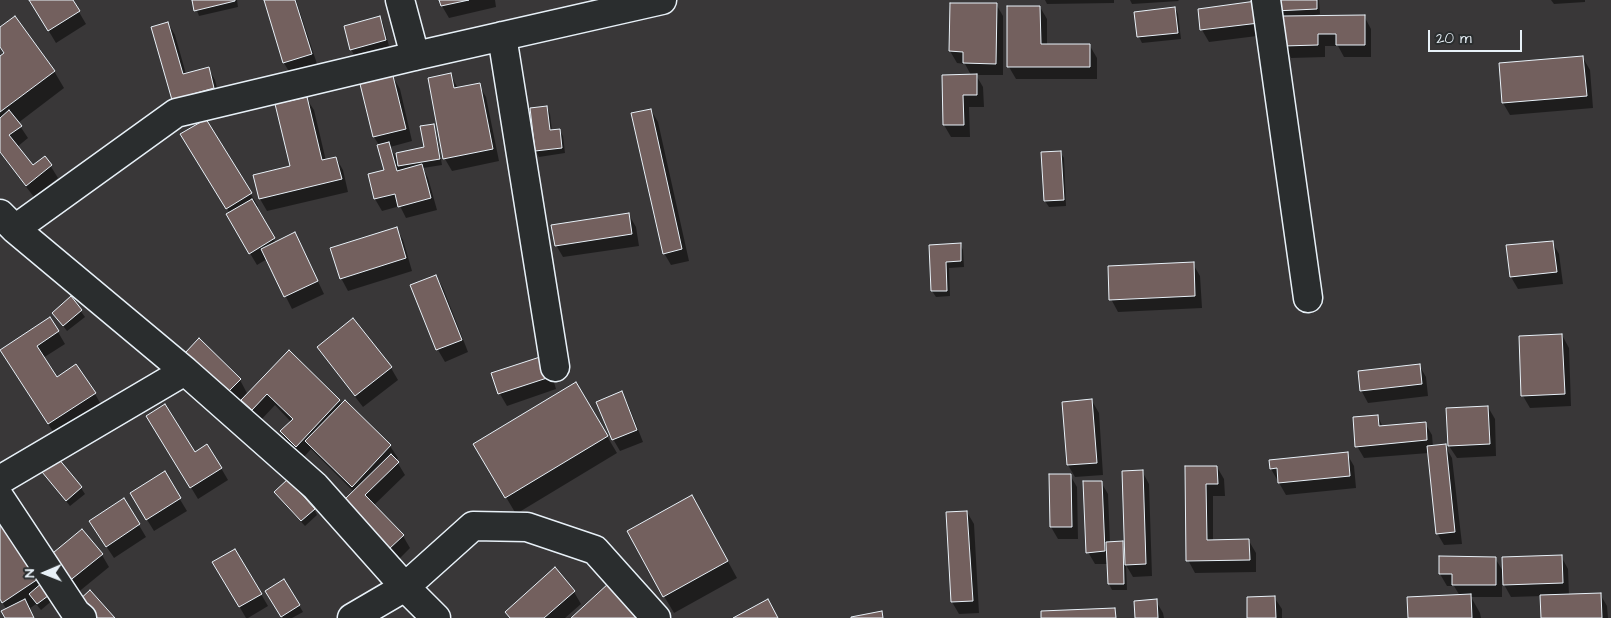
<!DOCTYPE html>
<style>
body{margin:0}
#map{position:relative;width:1611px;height:618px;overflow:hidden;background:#393738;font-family:"Architects Daughter",sans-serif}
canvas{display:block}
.north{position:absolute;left:20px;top:548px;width:50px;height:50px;-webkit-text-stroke:4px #2a2d2e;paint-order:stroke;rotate:269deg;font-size:14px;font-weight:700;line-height:20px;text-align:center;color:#e8f1f8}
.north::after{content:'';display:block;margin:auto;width:18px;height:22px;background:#e8f1f8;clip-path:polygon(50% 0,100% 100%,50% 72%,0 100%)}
.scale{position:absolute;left:1428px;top:30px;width:94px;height:22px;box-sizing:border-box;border:2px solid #e8f1f8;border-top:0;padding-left:6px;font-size:15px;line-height:18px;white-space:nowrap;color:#e8f1f8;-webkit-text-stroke:4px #2a2d2e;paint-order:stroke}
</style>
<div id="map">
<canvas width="1611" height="618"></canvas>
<div class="north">N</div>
<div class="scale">20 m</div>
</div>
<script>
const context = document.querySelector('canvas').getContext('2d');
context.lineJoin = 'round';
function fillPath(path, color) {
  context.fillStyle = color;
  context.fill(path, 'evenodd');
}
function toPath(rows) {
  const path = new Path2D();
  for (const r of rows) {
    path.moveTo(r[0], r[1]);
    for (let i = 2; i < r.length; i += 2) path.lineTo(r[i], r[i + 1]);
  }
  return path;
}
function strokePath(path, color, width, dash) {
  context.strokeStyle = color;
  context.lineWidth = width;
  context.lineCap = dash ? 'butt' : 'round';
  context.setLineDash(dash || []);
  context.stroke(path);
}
fillPath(toPath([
 [30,0,72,0,86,24,56,43],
 [193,0,237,0,238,7,199,16],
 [266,0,296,0,318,67,291,75,284,63],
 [441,0,495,0,496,7,449,18,442,6],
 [1045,0,1114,0,1114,3,1047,4],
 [1130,0,1178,0,1179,1,1132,4],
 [1275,0,1319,0,1320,14,1314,15,1314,17,1364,16,1371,29,1371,57,1344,57,1338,46,1325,46,1325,57,1291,58,1284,45,1284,16,1279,17],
 [1551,0,1585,0,1585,2,1554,4],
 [1256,3,1265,35,1209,42,1202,30],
 [951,4,996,4,1003,16,1003,75,976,75,983,87,984,107,969,107,970,137,951,137,944,125,971,75,965,64,957,63,950,51],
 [1040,7,1047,19,1047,46,1090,46,1097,58,1097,79,1016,79,1009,67],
 [1175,8,1178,14,1181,39,1142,43,1139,37,1136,13],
 [380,17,383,23,389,46,354,55,351,49],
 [168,23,175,35,186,74,208,68,215,80,220,100,173,100],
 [0,29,54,71,64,88,18,123,28,138,17,147,33,167,45,157,58,178,34,197,0,153,0,58,4,55,0,48],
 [1583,58,1590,70,1593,108,1510,115,1503,103],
 [451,75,458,89,479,85,486,97,499,161,452,171,445,159,429,79],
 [393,77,400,89,412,141,390,147,398,161,425,148,433,125,436,131,442,165,423,168,428,178,437,210,406,218,400,206,382,211,375,199,369,175,386,171,379,145,374,137],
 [306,98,314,110,326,161,336,158,343,170,348,192,267,211,260,199,255,176,291,167],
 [547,107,550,114,552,131,559,130,563,136,565,153,539,157,536,151],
 [651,110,658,122,689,261,671,265,664,253],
 [206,120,258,206,256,208,276,243,301,246,324,294,292,309,267,259,257,265,227,215,230,213,189,147],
 [1060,152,1064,158,1066,206,1049,207,1045,201],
 [629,215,636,227,639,246,563,257,556,245],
 [396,228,403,240,412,271,348,291,341,278],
 [1552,242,1559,254,1563,284,1518,289,1511,277,1508,246],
 [960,244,963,250,964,267,949,268,950,296,936,297,932,291,930,246],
 [1193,264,1200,276,1202,308,1118,312,1111,299],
 [436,276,443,288,468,352,445,362,438,350,412,286],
 [71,298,85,317,67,331,53,313],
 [58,332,65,344,43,358,57,378,95,394,102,406,56,436,8,363],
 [1562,335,1569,348,1571,406,1530,408,1523,396],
 [319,347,391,368,398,380,363,407,326,359],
 [289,352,339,401,342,405,345,402,390,446,398,458,396,460,405,475,373,506,403,536,410,548,397,561,354,492,311,449,303,458,288,444,281,432,291,422,275,405,260,421,250,412,242,398,235,405,194,365,240,380,248,395],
 [1419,365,1426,377,1428,396,1368,403,1361,390],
 [550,369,556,389,507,406,500,394,493,374],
 [576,384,617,453,516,514,475,445],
 [621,392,628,404,643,442,620,451,613,439],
 [1092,401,1099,413,1103,475,1075,477,1068,465,1064,403],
 [1488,407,1495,419,1496,456,1457,458,1449,446],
 [1378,417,1383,427,1425,423,1432,435,1433,447,1445,446,1452,458,1462,544,1444,545,1437,533,1429,453,1364,458,1357,446],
 [155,428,194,454,221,468,228,480,198,499],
 [1347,454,1354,466,1356,488,1286,495,1271,469],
 [1217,467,1224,479,1225,496,1213,496,1213,541,1249,541,1256,553,1256,572,1195,573,1188,560,1186,468],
 [1142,471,1149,484,1152,576,1133,577,1126,565,1127,590,1112,590,1109,584,1108,564,1095,564,1088,552,1101,482,1108,494,1110,543,1122,543,1126,548],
 [43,472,81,488,85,494,70,506],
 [164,473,187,511,154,531,138,505],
 [1070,475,1077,487,1078,539,1058,539,1051,527],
 [276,492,314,509,317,515,305,526,279,498],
 [124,500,146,537,114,558,98,534],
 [967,512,974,524,979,613,959,614,952,602],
 [702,514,737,578,674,613,664,596],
 [0,519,54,599,41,610,36,604,29,609,34,618,6,618,7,610,0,599],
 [235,550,268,606,248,618,246,618,214,563],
 [102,555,109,567,76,594,56,569],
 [1561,556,1568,569,1569,595,1600,594,1607,606,1608,618,1543,618,1542,596,1511,597,1502,581,1502,597,1471,597,1480,613,1481,618,1410,618,1460,596,1454,586,1447,586,1440,574,1495,558,1504,573],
 [555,569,574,592,581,604,565,618,510,618,506,612],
 [284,580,303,612,292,618,283,618,267,591],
 [1274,597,1282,609,1282,618,1249,618],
 [1156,601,1163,613,1164,618,1136,618]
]), '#0007');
const building = toPath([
 [29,0,73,0,80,11,48,31,29,0],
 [192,0,235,0,235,1,194,11,192,0],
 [264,0,295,0,312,54,283,63,264,0],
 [439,0,469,0,441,6,439,0],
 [1274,0,1317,0,1317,9,1274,11,1274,0],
 [1256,1,1259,23,1200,30,1198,9,1256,1],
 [950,3,997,3,996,64,963,63,963,52,949,51,950,3],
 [1007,6,1040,6,1041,44,1090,44,1090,67,1007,67,1007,6],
 [1175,7,1178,33,1137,37,1134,12,1175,7],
 [1365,15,1365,45,1336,45,1336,34,1318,34,1318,45,1283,46,1283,16,1365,15],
 [15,16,55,71,0,112,0,56,4,53,0,47,0,27,15,16],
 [380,16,386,40,350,50,344,26,380,16],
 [168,22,183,74,209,67,214,88,172,100,151,27,168,22],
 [1583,56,1587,96,1502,103,1499,63,1583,56],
 [451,73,454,88,480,83,493,149,443,159,428,78,451,73],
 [977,74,977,95,963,95,964,125,943,125,942,75,977,74],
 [393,76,406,129,373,137,360,84,393,76],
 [307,97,322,160,336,157,342,179,259,199,253,175,290,166,275,104,307,97],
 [547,106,550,130,560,129,562,148,535,151,530,108,547,106],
 [651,109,682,249,663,254,631,113,651,109],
 [9,110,22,126,9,135,33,165,45,156,52,165,26,186,0,152,0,118,9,110],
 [206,119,252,193,226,209,180,134,206,119],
 [434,124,440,159,398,166,396,153,424,147,420,126,434,124],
 [389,142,397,171,422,164,431,198,398,207,395,194,374,199,368,174,384,170,377,145,389,142],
 [1061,151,1064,200,1044,201,1041,152,1061,151],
 [252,199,275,238,249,254,226,214,252,199],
 [629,213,632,234,555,246,551,225,629,213],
 [397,227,406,258,340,279,330,248,397,227],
 [295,232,318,281,284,297,261,249,295,232],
 [1553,241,1557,272,1510,277,1506,245,1553,241],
 [961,243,961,261,946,262,947,291,931,291,929,245,961,243],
 [1194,262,1195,296,1109,300,1108,266,1194,262],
 [436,275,462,340,436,350,410,285,436,275],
 [71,296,82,310,63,326,52,313,71,296],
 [50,317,59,331,37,346,57,377,76,364,96,393,48,424,0,350,50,317],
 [353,318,392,367,355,396,317,347,353,318],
 [1562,334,1565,394,1521,396,1519,336,1562,334],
 [199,338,241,379,227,393,185,353,199,338],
 [289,350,340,400,296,447,280,431,293,419,267,394,252,410,241,400,289,350],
 [543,356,550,377,498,394,491,373,543,356],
 [1420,364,1422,384,1360,391,1358,371,1420,364],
 [576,382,608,436,505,498,473,444,576,382],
 [622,391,637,430,612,440,596,402,622,391],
 [1092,399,1097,463,1067,465,1062,402,1092,399],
 [345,400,391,445,352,487,305,441,345,400],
 [165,404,195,452,207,444,222,468,190,488,146,416,165,404],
 [1488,406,1490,444,1448,446,1446,408,1488,406],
 [1378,415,1379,426,1426,422,1427,440,1355,447,1353,417,1378,415],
 [1446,444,1455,532,1436,534,1427,446,1446,444],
 [1348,452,1350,476,1278,483,1277,468,1270,469,1269,460,1348,452],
 [391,454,399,462,365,495,404,535,389,549,343,501,391,454],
 [58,458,82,487,66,501,42,472,58,458],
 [1185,466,1217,466,1218,484,1206,484,1207,540,1249,539,1250,560,1186,561,1185,466],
 [1143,470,1146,564,1125,565,1122,471,1143,470],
 [165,471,181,498,146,520,130,493,165,471],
 [1049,474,1071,474,1072,527,1050,527,1049,474],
 [288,479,315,509,301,521,274,492,288,479],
 [1083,481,1102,481,1105,551,1086,553,1083,481],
 [692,495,728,561,663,597,627,531,692,495],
 [124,498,140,524,106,547,89,521,124,498],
 [967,511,973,601,951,602,946,512,967,511],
 [0,516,41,577,2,603,0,599,0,516],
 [82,529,103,554,68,582,48,557,82,529],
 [1123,541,1124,584,1108,584,1106,542,1123,541],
 [235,549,262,594,239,607,212,562,235,549],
 [1562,555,1563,583,1503,585,1502,557,1562,555],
 [1439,556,1496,557,1496,585,1452,585,1452,574,1439,574,1439,556],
 [555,567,575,591,544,618,510,618,505,612,555,567],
 [284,579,300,605,281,617,265,591,284,579],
 [43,582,52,593,37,604,29,594,43,582],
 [609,583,642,618,571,618,609,583],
 [90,590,115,618,92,618,77,602,90,590],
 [1601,593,1602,618,1541,618,1540,595,1601,593],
 [1471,594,1472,618,1408,618,1407,597,1471,594],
 [1275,596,1276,618,1247,618,1247,597,1275,596],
 [25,599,34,618,5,618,1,611,25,599],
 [768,599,778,618,733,618,768,599],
 [1157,599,1158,618,1135,618,1134,601,1157,599],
 [1115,608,1116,618,1041,618,1041,611,1115,608],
 [882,611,883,618,851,618,851,617,882,611]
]);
fillPath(building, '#73605e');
strokePath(building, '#e8f1f8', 1);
const minor = toPath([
 [400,0,415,56],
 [1266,0,1308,298],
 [502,36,555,367],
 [0,214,15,229,185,371,315,486,405,587,436,618],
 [15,229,176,113,415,56,662,0],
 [0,480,185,371],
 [0,498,76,613,82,618],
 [352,618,405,587,473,526,527,527,595,550,656,618]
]);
strokePath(minor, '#e8f1f8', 31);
strokePath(minor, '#2a2d2e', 28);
</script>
